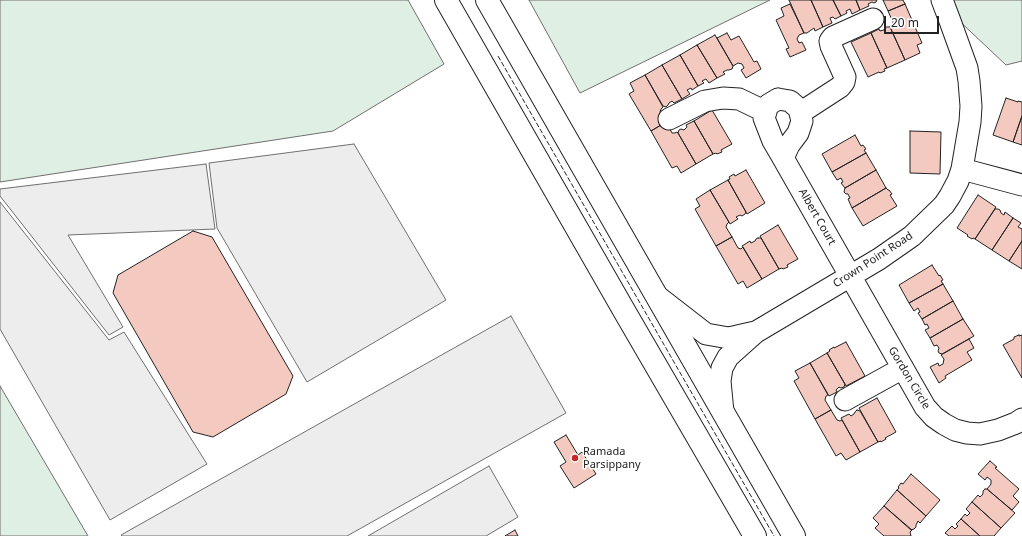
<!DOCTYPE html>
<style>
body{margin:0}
#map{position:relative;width:1022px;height:536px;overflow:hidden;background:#fff;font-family:"Noto Sans",sans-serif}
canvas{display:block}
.scale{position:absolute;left:884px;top:16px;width:55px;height:18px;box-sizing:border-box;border:2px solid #222;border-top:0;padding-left:5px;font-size:12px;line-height:14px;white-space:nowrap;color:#222;-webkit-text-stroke:3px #fff;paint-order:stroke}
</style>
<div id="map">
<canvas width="1022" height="536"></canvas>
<div class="scale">20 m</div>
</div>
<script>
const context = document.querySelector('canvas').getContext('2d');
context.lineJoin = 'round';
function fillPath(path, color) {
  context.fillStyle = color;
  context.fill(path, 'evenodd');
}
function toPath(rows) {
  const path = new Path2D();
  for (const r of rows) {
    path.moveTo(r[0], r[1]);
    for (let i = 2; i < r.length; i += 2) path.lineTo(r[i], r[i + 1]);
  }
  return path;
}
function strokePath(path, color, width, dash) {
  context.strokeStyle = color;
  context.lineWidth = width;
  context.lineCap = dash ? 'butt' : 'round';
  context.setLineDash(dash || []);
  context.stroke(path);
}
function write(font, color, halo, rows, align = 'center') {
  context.font = font + ' "Noto Sans",sans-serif';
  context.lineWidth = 3;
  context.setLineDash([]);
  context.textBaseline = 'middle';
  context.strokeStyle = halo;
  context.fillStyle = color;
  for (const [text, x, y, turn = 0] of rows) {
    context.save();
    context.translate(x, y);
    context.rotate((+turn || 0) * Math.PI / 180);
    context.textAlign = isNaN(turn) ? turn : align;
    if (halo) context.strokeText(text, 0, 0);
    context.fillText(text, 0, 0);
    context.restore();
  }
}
const green = toPath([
 [0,0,408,0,444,64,333,131,0,182,0,0],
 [529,0,770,0,580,93,529,0],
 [937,0,1022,0,1022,61,1006,65,937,0],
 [0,386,88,536,0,536,0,386]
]);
fillPath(green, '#e0efe3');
strokePath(green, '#6f6f6f', 1);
const parking = toPath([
 [354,144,446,300,307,382,217,228,209,163,354,144],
 [206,164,215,229,68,235,123,327,109,335,0,196,0,189,206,164],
 [0,202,109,340,124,332,207,464,110,520,0,329,0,202],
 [511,316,566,413,347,536,122,536,121,535,511,316],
 [489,466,518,517,486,536,368,536,489,466]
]);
fillPath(parking, '#ededed');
strokePath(parking, '#6f6f6f', 1);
const building = toPath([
 [789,0,811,0,823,27,815,31,814,28,807,33,804,33,789,0],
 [811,0,833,0,841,16,835,19,833,17,830,18,832,23,823,27,811,0],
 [833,0,856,0,860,10,852,14,850,9,846,11,847,13,841,16,833,0],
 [856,0,877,0,876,2,874,3,872,2,868,4,869,6,860,10,856,0],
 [883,0,903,0,905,4,888,11,883,0],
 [790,4,804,33,799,35,797,39,799,43,802,42,806,50,790,57,786,49,789,48,776,20,784,16,781,8,790,4],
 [905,4,922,43,917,45,920,53,905,60,890,27,890,26,892,25,893,22,888,11,905,4],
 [885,27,890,27,905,60,887,68,871,33,879,29,880,31,884,30,885,27],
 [727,33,731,40,739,36,754,62,757,61,761,69,746,78,741,70,744,68,742,64,738,63,733,66,717,38,727,33],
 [871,33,887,68,884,69,885,71,880,73,879,72,868,77,851,42,871,33],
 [715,35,733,66,732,69,729,70,727,70,723,72,725,74,717,78,697,45,715,35],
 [697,45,717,78,709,83,706,79,702,81,704,83,698,86,680,55,697,45],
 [680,55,698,86,692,90,691,88,687,90,690,94,682,99,662,65,680,55],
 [662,65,682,99,674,103,672,101,669,103,668,105,666,107,663,106,645,75,662,65],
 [645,75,663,107,661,109,660,112,666,122,651,131,629,94,634,91,630,83,645,75],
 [1006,98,1018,102,1018,101,1022,102,1022,116,1013,142,993,135,1006,98],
 [712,110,732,144,721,150,722,152,717,154,716,153,713,154,694,121,712,110],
 [1022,116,1022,145,1013,142,1022,116],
 [694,121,713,154,696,164,678,133,679,130,681,129,684,130,687,127,686,125,694,121],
 [666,122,672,133,675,133,677,132,678,133,696,164,681,173,677,166,672,168,651,131,666,122],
 [910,131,941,132,940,174,910,173,910,131],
 [855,135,861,146,863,145,866,149,864,150,866,153,832,172,822,154,855,135],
 [866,153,876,170,845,188,841,183,843,182,841,178,837,180,832,172,866,153],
 [746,170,765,203,747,214,728,180,730,179,729,177,734,174,735,176,746,170],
 [876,170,886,188,852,208,848,199,850,198,848,194,846,194,844,192,845,188,876,170],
 [728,180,746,212,745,214,742,216,740,215,736,217,738,219,730,224,710,190,728,180],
 [886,188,888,190,889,190,892,194,890,195,897,206,863,226,852,208,886,188],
 [710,190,729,222,727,224,726,227,732,237,716,246,695,209,700,206,696,199,710,190],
 [978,195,996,207,975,239,973,238,972,239,967,236,968,235,957,228,978,195],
 [995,209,998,209,1000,210,1001,213,1004,215,1005,212,1013,218,992,250,975,239,995,209],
 [1013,218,1021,223,1018,227,1022,229,1022,241,1009,261,992,250,1013,218],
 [778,225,798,259,787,265,788,267,783,269,782,268,779,269,760,236,778,225],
 [193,231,212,237,293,376,286,394,213,437,193,432,113,293,118,275,193,231],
 [732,237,738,248,741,249,743,247,762,279,747,288,743,281,738,284,716,246,732,237],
 [758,238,761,238,779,269,762,279,742,246,750,241,751,243,755,241,756,239,758,238],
 [1022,241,1022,269,1009,261,1022,241],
 [932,265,939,276,940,275,943,280,941,281,943,284,909,303,899,285,932,265],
 [943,284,953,301,922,319,918,313,920,312,918,308,914,311,909,303,943,284],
 [953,301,963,319,930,338,925,330,929,328,927,324,925,325,922,319,953,301],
 [963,319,974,336,942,354,939,353,938,351,939,348,937,345,934,346,930,338,963,319],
 [1019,335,1019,336,1022,335,1022,378,1003,345,1014,339,1014,337,1019,335],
 [969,339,974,348,967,352,972,360,945,376,946,378,939,383,930,367,938,363,939,366,943,364,944,359,941,355,969,339],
 [846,342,865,376,846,386,827,353,830,351,829,350,834,347,834,348,846,342],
 [827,353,845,384,844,387,841,388,839,387,836,390,837,392,829,396,810,363,827,353],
 [810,363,828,395,826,396,825,400,831,410,815,419,794,381,799,378,795,371,810,363],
 [877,398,896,432,885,438,886,439,881,442,881,441,878,442,859,408,877,398],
 [831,410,837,420,840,421,842,420,860,452,846,460,841,453,836,456,815,419,831,410],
 [857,410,860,411,878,442,860,452,841,418,849,414,851,416,854,414,855,412,857,410],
 [566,435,578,455,582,452,596,474,574,488,560,466,566,462,554,442,566,435],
 [990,461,997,467,995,468,1019,489,1013,496,1019,502,1012,510,987,489,991,484,991,480,987,477,985,480,978,474,990,461],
 [911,474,940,500,926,516,897,490,899,488,898,487,901,483,903,484,911,474],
 [985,489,987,489,1015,513,1001,528,972,502,978,495,980,497,983,494,983,491,985,489],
 [897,490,926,516,920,523,918,521,916,525,916,527,914,529,911,530,884,506,897,490],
 [972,502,1001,528,994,536,980,536,961,519,965,514,967,516,970,513,966,509,972,502],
 [884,506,912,530,910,532,911,536,884,536,875,528,879,524,873,518,884,506],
 [961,519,980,536,949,536,945,533,952,526,955,529,958,526,956,524,961,519],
 [515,530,518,536,505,536,515,530]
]);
fillPath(building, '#f3c9c0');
strokePath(building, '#222', 1);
const minor = toPath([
 [778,99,790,101,799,109,802,121,798,133,789,145,783,158,773,141,764,118,768,105,778,99],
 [800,113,840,87,844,82,845,77,831,46,830,41,833,37,873,19],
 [669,119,705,101,723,98,739,99,766,112],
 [783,158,925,407,934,417,944,424,955,430,967,433,980,434,998,430,1016,423,1022,419],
 [962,169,1022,185],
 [657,296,706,334,729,338,755,332],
 [845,400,903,368],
 [723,412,720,381,722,368,728,357,756,332,879,259,912,236,944,205,950,196,958,181,962,169,970,122,971,106,969,81,967,68,950,21,942,0]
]);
const highway = toPath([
 [446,0,626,314,755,536],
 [487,0,794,536]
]);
strokePath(minor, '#222', 23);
strokePath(highway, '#222', 24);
strokePath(minor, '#fff', 21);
strokePath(highway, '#fff', 22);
strokePath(toPath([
 [498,56,774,536]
]), '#222', 1, [5, 2]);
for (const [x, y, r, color] of [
 [575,458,4,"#c62828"]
]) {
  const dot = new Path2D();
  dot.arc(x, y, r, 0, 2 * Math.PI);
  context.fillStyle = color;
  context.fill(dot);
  strokePath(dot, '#fff', 1.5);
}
write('11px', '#222', '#fff', [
 ["Albert Court",817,217,60],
 ["Crown Point Road",873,260,-33],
 ["Gordon Circle",909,378,59]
]);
write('11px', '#222', '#fff', [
 ["Ramada",583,452],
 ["Parsippany",583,465]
], 'left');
</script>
